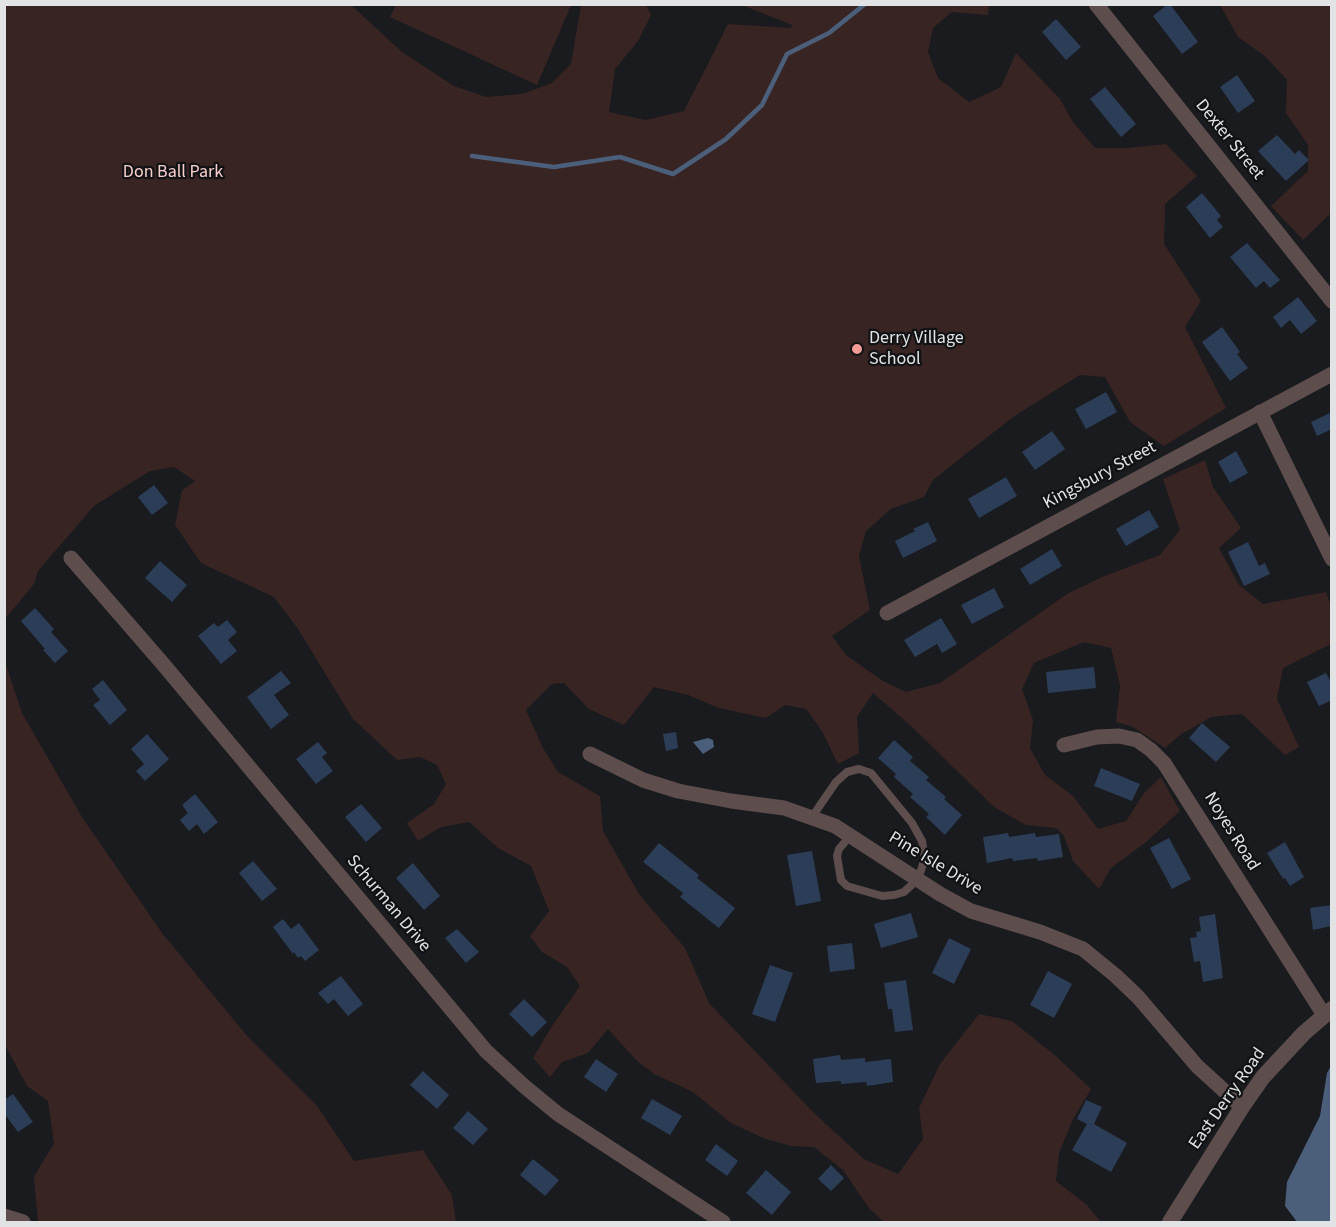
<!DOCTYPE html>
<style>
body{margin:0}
#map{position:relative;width:1336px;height:1227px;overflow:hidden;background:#191b1e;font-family:"Source Sans 3",sans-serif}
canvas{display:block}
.frame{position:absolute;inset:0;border:6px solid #e2e3e5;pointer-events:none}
</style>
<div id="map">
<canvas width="1336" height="1227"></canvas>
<div class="frame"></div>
</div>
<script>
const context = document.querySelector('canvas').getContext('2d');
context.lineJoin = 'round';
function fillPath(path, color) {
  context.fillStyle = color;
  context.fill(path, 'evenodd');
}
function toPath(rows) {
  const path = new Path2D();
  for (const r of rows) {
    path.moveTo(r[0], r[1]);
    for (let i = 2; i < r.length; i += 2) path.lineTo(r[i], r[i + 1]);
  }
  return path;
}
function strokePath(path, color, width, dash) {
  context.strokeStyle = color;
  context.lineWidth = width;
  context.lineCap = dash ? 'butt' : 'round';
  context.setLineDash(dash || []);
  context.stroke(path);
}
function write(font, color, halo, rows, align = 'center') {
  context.font = font + ' "Source Sans 3",sans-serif';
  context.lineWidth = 4.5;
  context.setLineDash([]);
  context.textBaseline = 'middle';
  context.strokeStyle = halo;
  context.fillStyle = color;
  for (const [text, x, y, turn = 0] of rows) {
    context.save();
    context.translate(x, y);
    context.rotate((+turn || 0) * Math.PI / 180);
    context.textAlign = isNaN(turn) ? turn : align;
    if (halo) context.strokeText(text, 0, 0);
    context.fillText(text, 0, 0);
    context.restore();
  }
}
fillPath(toPath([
 [989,4,988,15,952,12,933,28,928,52,938,78,969,102,1001,87,1016,53,1060,99,1073,122,1095,148,1128,148,1166,144,1197,176,1165,204,1164,244,1201,301,1185,327,1226,408,1164,446,1130,422,1105,377,1080,375,1016,415,967,453,933,480,924,497,891,509,866,531,859,556,870,610,832,636,846,655,883,681,906,692,940,683,1067,594,1102,577,1160,555,1180,530,1163,479,1205,460,1213,487,1241,528,1219,548,1239,585,1263,604,1326,592,1331,606,1331,644,1283,668,1277,699,1299,747,1285,755,1242,714,1211,717,1180,735,1165,748,1133,727,1116,722,1120,686,1111,648,1084,642,1034,663,1022,689,1033,720,1030,748,1045,775,1073,796,1098,829,1126,821,1144,793,1161,777,1180,811,1145,843,1111,868,1099,889,1073,861,1064,836,1056,828,1026,825,994,807,910,725,873,693,857,717,859,753,838,764,822,731,806,709,785,705,766,718,719,708,688,695,654,687,624,725,589,709,564,683,552,684,526,710,543,748,558,772,600,796,603,831,639,894,685,948,709,1003,815,1114,864,1159,898,1174,923,1139,919,1108,940,1064,979,1014,1012,1021,1057,1057,1091,1089,1073,1119,1059,1153,1056,1181,1087,1205,1101,1222,884,1222,869,1208,843,1170,814,1147,791,1146,763,1138,731,1123,693,1092,654,1074,636,1060,608,1029,588,1053,562,1062,550,1077,533,1058,550,1029,580,986,567,967,542,952,530,936,549,911,531,866,498,848,469,822,441,827,418,841,407,823,434,804,446,784,437,765,420,757,397,760,353,719,298,629,274,597,201,563,175,525,182,490,195,481,174,467,150,471,94,506,38,571,34,584,5,619,5,5,351,5,402,52,454,86,486,97,522,94,552,83,571,64,581,5,646,5,651,15,638,41,615,69,609,112,645,120,684,111,728,24,791,28,792,25,742,5],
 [396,5,397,4,571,5,537,85,390,17],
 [1220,5,1331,5,1331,213,1303,240,1271,206,1308,171,1308,145,1286,113,1287,80,1266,57,1238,37],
 [4,659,22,713,82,817,162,933,248,1037,317,1106,354,1161,423,1150,452,1195,456,1222,38,1222,34,1177,54,1143,48,1101,27,1086,6,1047,5,1048]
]), '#382423');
fillPath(toPath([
 [708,738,713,740,714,747,703,754,693,742],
 [1331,1066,1331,1222,1297,1222,1285,1206,1287,1182,1320,1116,1327,1073]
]), '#4c5f7a');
strokePath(toPath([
 [472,156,554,167,620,157,673,174,726,139,762,105,787,54,829,33,865,4]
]), '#4c5f7a', 4.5);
fillPath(toPath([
 [1168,4,1170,4,1198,42,1182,54,1153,16],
 [1056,19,1081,47,1066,60,1042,32],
 [1237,75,1255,101,1238,113,1220,87],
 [1105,87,1136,124,1121,137,1090,99],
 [1277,135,1295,154,1299,150,1309,160,1286,181,1258,151],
 [1202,193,1221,216,1217,220,1223,227,1210,238,1186,207],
 [1247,243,1280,280,1270,288,1264,281,1256,288,1230,257],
 [1298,297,1317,321,1301,334,1290,320,1281,328,1273,317],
 [1222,327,1240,352,1237,354,1248,368,1230,381,1202,342],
 [1106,392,1117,412,1086,429,1075,409],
 [1332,412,1332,429,1317,436,1311,422],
 [1052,431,1065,449,1035,470,1022,452],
 [1236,451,1248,473,1230,483,1218,462],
 [1006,477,1017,496,979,518,968,499],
 [154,485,168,503,152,515,138,497],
 [1149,510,1159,527,1126,546,1116,529],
 [928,522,937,541,903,558,895,541,915,531,913,529],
 [1248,542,1259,566,1265,563,1270,574,1244,586,1228,552],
 [1052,549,1062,566,1030,585,1020,569],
 [160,561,187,585,172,602,145,578],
 [994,588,1004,607,972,624,961,605],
 [35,608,54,629,51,632,68,651,55,663,43,650,45,649,21,621],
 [941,618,957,644,942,653,937,644,915,657,904,640],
 [227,620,237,632,228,640,237,651,221,664,198,636,214,623,218,627],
 [1094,667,1096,688,1048,693,1046,672],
 [281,671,291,683,274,695,289,715,271,729,247,697],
 [1326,673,1332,684,1332,700,1319,706,1307,682],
 [103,680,127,710,110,725,93,705,100,700,92,689],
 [1202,723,1230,747,1216,762,1189,738],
 [676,732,678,748,666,751,663,734],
 [147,734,169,759,145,781,136,771,144,764,131,749],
 [894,740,913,757,910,761,929,777,926,780,946,797,944,799,962,815,945,835,926,817,929,814,910,797,913,794,894,777,896,774,878,758],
 [318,742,327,753,322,757,333,771,316,784,296,759],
 [1101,768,1140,784,1132,801,1094,786],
 [195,794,218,822,204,834,197,824,189,831,180,820,188,813,182,805],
 [361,804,382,828,366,842,345,817],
 [1008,833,1009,837,1035,833,1036,837,1059,834,1063,857,1038,861,1037,858,1013,861,1012,858,987,863,983,837],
 [1169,838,1191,879,1172,889,1150,848],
 [1285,842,1304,877,1290,886,1285,878,1283,879,1267,853],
 [659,843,699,875,697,878,735,908,719,928,680,897,683,893,643,862],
 [812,851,821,901,796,906,787,855],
 [253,861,277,889,262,901,239,873],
 [413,863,440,896,424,910,396,878],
 [1332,905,1332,926,1313,930,1310,908],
 [911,913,918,937,881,948,874,924],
 [1215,914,1223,978,1203,982,1200,961,1194,962,1190,938,1197,937,1196,932,1201,931,1199,917],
 [283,919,291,929,299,923,319,950,305,961,301,956,298,958,294,952,293,954,273,927],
 [457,929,479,952,466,963,445,938],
 [949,938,971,949,954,984,932,973],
 [852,943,855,969,830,972,827,946],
 [770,965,793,973,775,1022,752,1014],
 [1048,971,1072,984,1054,1018,1030,1005],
 [341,976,363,1004,348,1016,334,999,328,1004,318,993],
 [906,980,913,1030,895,1032,892,1009,888,1009,884,983],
 [524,999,547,1022,532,1037,509,1014],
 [840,1055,841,1060,865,1058,865,1062,891,1059,893,1082,867,1086,866,1082,841,1084,841,1081,816,1083,813,1059],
 [596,1059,618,1074,606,1092,584,1077],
 [423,1071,449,1095,437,1109,410,1085],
 [13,1094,33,1122,18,1132,4,1113,4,1100],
 [652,1099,682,1116,670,1135,641,1118],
 [1086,1100,1102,1107,1094,1124,1127,1143,1111,1172,1072,1150,1087,1124,1077,1119],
 [468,1111,488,1129,473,1145,453,1128],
 [716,1144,738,1161,727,1176,705,1160],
 [533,1159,559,1180,545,1196,520,1175],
 [831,1165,844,1178,831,1191,818,1179],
 [766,1170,791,1192,772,1215,746,1193]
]), '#2c3e57');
strokePath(toPath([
 [812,817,836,782,847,772,859,769,871,773,912,823,922,841,925,858,918,879,904,892,894,895,882,896,847,886,841,880,837,856,839,849,850,836]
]), '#5d4d4c', 8);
strokePath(toPath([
 [1096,4,1332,301],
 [1260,412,1332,559],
 [71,558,163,664,486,1051,524,1086,558,1114,723,1222],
 [887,613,1332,374],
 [1064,745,1097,737,1119,736,1137,740,1151,750,1164,763,1324,1015],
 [590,754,643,780,678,791,731,801,784,808,835,826,940,894,971,911,1040,932,1083,949,1116,976,1138,997,1197,1066,1242,1107],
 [4,1216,23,1222]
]), '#5d4d4c', 15);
strokePath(toPath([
 [1170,1222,1242,1107,1263,1077,1304,1033,1332,1009]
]), '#5d4d4c', 16);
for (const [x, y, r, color] of [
 [857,349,6,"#f59b97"]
]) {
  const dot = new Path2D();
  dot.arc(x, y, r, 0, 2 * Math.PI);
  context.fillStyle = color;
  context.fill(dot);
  strokePath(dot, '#111214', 2);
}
write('18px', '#e2e3e5', '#111214', [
 ["Dexter Street",1229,140,51],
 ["Kingsbury Street",1100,476,-28],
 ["Noyes Road",1231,832,58],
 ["Pine Isle Drive",935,864,31],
 ["Schurman Drive",388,904,50],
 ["East Derry Road",1228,1099,-55]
]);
write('18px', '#f9cfcd', '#111214', [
 ["Don Ball Park",173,173]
]);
write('18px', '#e2e3e5', '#111214', [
 ["Derry Village",869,339],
 ["School",869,360]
], 'left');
</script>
